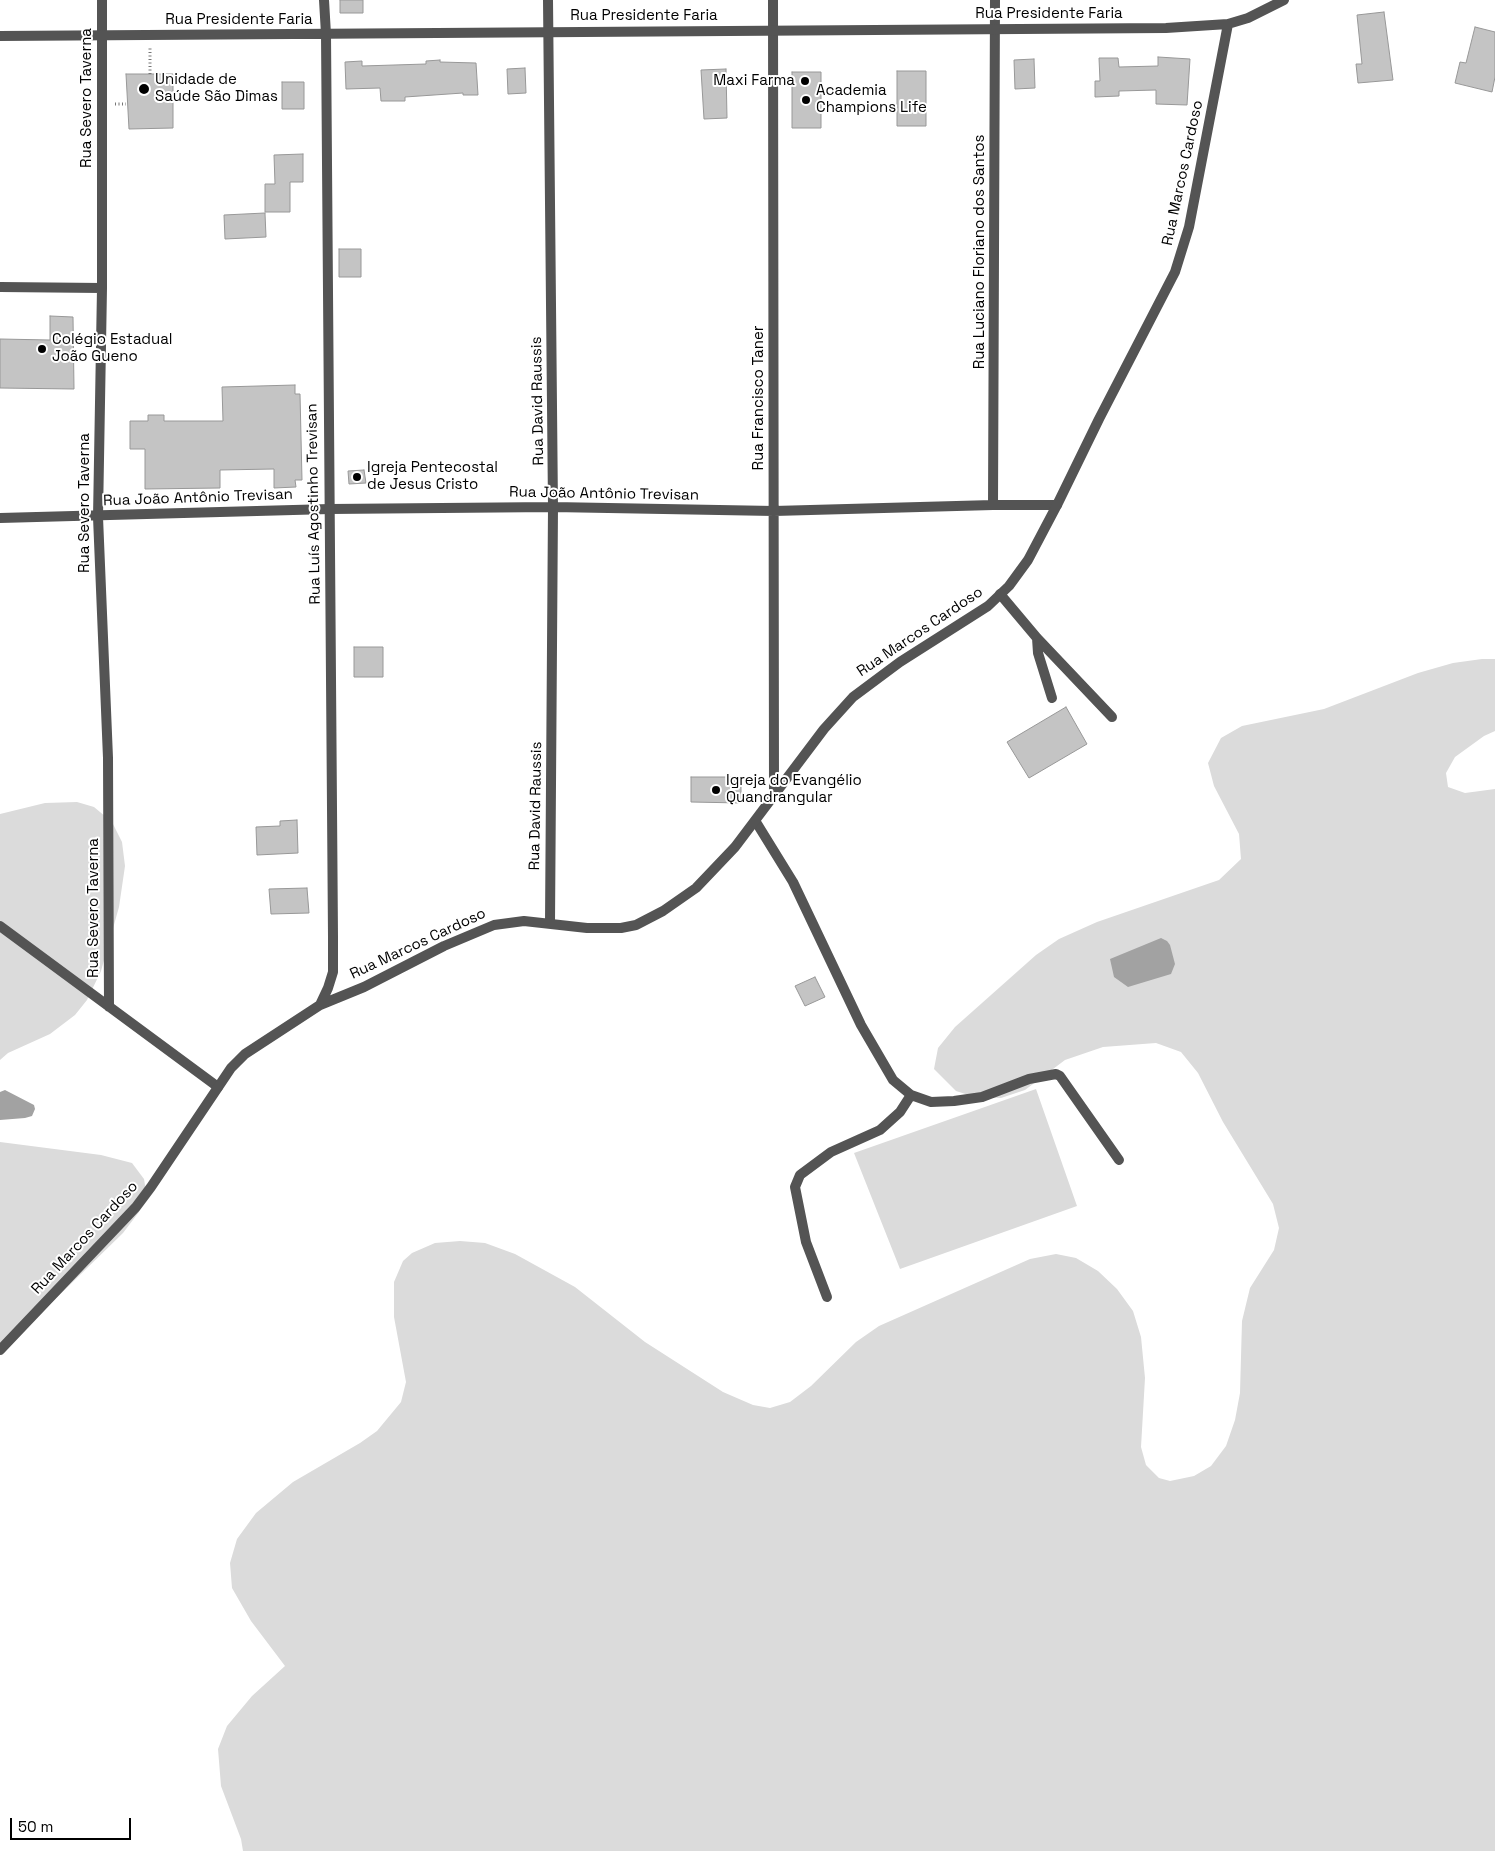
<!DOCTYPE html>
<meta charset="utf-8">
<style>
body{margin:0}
#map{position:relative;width:1495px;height:1851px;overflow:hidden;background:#fff;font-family:"Space Grotesk",sans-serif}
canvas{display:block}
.scale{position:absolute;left:10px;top:1818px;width:121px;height:22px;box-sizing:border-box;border:2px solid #000;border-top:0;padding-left:6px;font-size:15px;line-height:18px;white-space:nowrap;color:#000;-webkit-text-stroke:4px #fff;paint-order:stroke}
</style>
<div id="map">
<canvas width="1495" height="1851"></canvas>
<div class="scale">50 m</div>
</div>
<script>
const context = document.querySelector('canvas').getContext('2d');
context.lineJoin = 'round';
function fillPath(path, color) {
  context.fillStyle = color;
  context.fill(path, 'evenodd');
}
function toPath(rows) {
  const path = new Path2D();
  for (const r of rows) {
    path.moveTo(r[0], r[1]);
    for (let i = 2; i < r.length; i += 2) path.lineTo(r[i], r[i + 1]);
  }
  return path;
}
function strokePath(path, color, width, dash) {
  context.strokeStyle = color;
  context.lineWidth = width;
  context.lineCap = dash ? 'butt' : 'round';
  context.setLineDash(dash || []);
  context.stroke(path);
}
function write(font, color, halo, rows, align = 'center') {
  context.font = font + ' "Space Grotesk",sans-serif';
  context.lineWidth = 4;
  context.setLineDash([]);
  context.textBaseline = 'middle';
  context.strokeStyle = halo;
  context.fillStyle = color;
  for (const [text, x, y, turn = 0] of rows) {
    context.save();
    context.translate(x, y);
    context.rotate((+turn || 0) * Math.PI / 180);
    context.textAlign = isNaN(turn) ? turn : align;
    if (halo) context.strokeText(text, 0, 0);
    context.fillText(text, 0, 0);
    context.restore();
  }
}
fillPath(toPath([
 [1482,659,1495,659,1495,731,1484,736,1455,757,1446,773,1448,787,1465,793,1495,789,1495,1851,243,1851,241,1839,221,1786,218,1749,227,1726,252,1696,285,1666,251,1621,232,1588,230,1563,237,1539,256,1513,293,1482,360,1443,377,1431,401,1402,406,1382,394,1317,394,1282,403,1261,412,1253,435,1243,460,1241,485,1243,515,1254,575,1287,645,1342,723,1392,753,1405,770,1408,790,1402,811,1386,856,1342,879,1326,1030,1259,1056,1254,1076,1258,1098,1271,1117,1289,1133,1311,1141,1337,1145,1378,1141,1447,1146,1465,1159,1478,1170,1481,1194,1476,1211,1466,1226,1446,1235,1420,1240,1393,1242,1321,1250,1288,1274,1250,1279,1228,1273,1204,1223,1122,1198,1073,1181,1052,1156,1043,1103,1047,1065,1060,1025,1090,1001,1098,975,1097,956,1091,934,1069,938,1048,955,1027,1036,955,1059,939,1097,922,1219,880,1241,859,1239,834,1214,786,1208,763,1221,738,1242,726,1324,709,1418,673,1453,663],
 [77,802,94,807,112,822,122,842,125,866,119,907,101,971,87,1000,75,1015,50,1034,8,1053,0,1060,0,814,45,803],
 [1036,1089,1077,1206,900,1269,854,1153],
 [0,1142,101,1155,132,1163,144,1179,146,1191,139,1212,123,1233,0,1353]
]), '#dbdbdb');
fillPath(toPath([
 [1161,938,1167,941,1170,945,1175,964,1171,974,1128,987,1114,977,1110,959],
 [5,1090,34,1105,35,1109,32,1116,25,1118,0,1120,0,1092]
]), '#a2a2a2');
const building = toPath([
 [340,0,363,0,363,13,340,13,340,0],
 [1384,12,1393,80,1358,83,1356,64,1362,64,1357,15,1384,12],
 [1475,27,1495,32,1495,77,1492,92,1455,83,1460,62,1466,63,1475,27],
 [1158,57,1190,59,1187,105,1156,104,1156,90,1119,91,1119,96,1095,97,1095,81,1100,81,1099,58,1118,58,1119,67,1158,66,1158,57],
 [1034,59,1035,88,1015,89,1014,60,1034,59],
 [440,60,440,62,476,63,478,95,463,95,463,93,405,97,405,101,381,101,380,88,346,89,345,62,362,61,362,66,426,64,426,61,440,60],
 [525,68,526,93,508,94,507,69,525,68],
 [726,69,727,118,704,119,701,70,726,69],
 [897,71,926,71,926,126,897,126,897,71],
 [792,72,821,72,821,128,792,128,792,72],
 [126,74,173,74,173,128,129,129,126,74],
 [282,82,304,82,304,109,282,109,282,82],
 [303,154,303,182,290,182,290,212,265,212,265,184,275,184,274,155,303,154],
 [265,213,266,237,225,239,224,215,265,213],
 [339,249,361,249,361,277,339,277,339,249],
 [50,316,73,317,74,389,0,388,0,339,50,340,50,316],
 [295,385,295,394,300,394,302,480,295,480,296,487,274,488,274,469,220,470,220,488,145,489,145,449,130,449,130,421,148,421,148,415,164,415,164,421,223,421,222,387,295,385],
 [364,470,366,483,349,484,348,471,364,470],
 [354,647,383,647,383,677,354,677,354,647],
 [1066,707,1087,744,1029,778,1007,742,1066,707],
 [691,777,741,777,741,803,691,802,691,777],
 [297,820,298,853,257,855,256,827,280,826,280,821,297,820],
 [307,888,309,913,271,914,269,889,307,888],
 [815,977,825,997,805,1006,795,986,815,977]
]);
fillPath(building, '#c4c4c4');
strokePath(building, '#989898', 1);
strokePath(toPath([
 [150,74,150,46],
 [115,104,126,104]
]), '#767676', 3, [1, 2.5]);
strokePath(toPath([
 [1000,594,1037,638,1112,717],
 [1037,638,1038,653,1052,698],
 [756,822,793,882,861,1025,893,1080,911,1095,931,1102,954,1101,982,1097,1029,1079,1056,1074,1060,1076,1119,1160],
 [827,1297,806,1242,795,1187,800,1175,831,1152,880,1130,900,1112,911,1095]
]), '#545454', 10);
strokePath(toPath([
 [102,0,102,288,98,517,108,758,109,1007],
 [324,0,326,34],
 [548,0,553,507,550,922],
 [773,0,774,795],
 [0,287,102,288],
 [993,505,995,0],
 [0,518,330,509,553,507,774,511,993,505,1057,505],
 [0,926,218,1087]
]), '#545454', 10);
strokePath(toPath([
 [0,36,1166,28,1228,24,1248,18,1284,0],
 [320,1005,328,988,333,972,333,936,326,34],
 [0,1350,136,1207,151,1187,231,1068,245,1054,320,1005,364,987,444,946,494,925,524,921,587,928,621,928,636,925,663,911,696,888,735,847,824,729,853,697,900,662,988,606,1009,586,1028,560,1057,505,1099,419,1175,272,1189,227,1228,24]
]), '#545454', 10);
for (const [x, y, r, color] of [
 [805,81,5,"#000"],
 [144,89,6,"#000"],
 [806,100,5,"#000"],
 [42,349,5,"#000"],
 [357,477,5,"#000"],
 [716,790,5,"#000"]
]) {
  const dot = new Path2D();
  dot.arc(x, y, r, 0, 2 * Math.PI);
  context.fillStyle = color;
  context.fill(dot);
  strokePath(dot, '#fff', 2);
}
write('15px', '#000', '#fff', [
 ["Rua Presidente Faria",1049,14],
 ["Rua Presidente Faria",644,16],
 ["Rua Presidente Faria",239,20],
 ["Rua Severo Taverna",87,98,-90],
 ["Rua Marcos Cardoso",1183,173,-78],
 ["Rua Luciano Floriano dos Santos",980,252,-90],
 ["Rua Francisco Taner",759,398,-90],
 ["Rua David Raussis",538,401,-91],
 ["Rua João Antônio Trevisan",604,494,1],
 ["Rua João Antônio Trevisan",198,498,-2],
 ["Rua Severo Taverna",85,503,-90],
 ["Rua Luís Agostinho Trevisan",314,504,-91],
 ["Rua Marcos Cardoso",920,632,-34],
 ["Rua David Raussis",536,806,-89],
 ["Rua Severo Taverna",94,908,-90],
 ["Rua Marcos Cardoso",418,944,-25],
 ["Rua Marcos Cardoso",85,1238,-47]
]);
write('15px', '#000', '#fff', [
 ["Unidade de",155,80],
 ["Saúde São Dimas",155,97],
 ["Maxi Farma",795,81,"right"],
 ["Academia",816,91],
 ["Champions Life",816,108],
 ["Colégio Estadual",52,340],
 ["João Gueno",52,357],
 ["Igreja Pentecostal",367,468],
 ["de Jesus Cristo",367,485],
 ["Igreja do Evangélio",726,781],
 ["Quandrangular",726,798]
], 'left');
</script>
